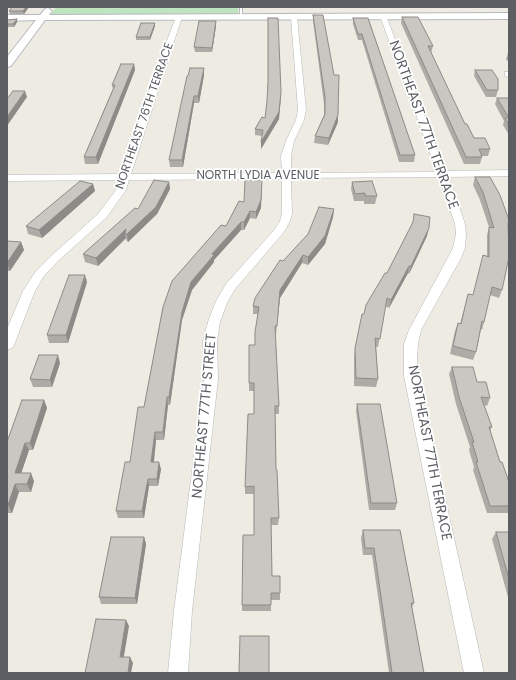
<!DOCTYPE html>
<style>
body{margin:0}
#map{position:relative;width:516px;height:680px;overflow:hidden;background:#edebe2;font-family:Poppins,sans-serif}
canvas{display:block}
.frame{position:absolute;inset:0;border:8px solid #5b5e63;pointer-events:none}
</style>
<div id="map">
<canvas width="516" height="680"></canvas>
<div class="frame"></div>
</div>
<script>
const context = document.querySelector('canvas').getContext('2d');
context.lineJoin = 'round';
function fillPath(path, color) {
  context.fillStyle = color;
  context.fill(path, 'evenodd');
}
function toPath(rows) {
  const path = new Path2D();
  for (const r of rows) {
    path.moveTo(r[0], r[1]);
    for (let i = 2; i < r.length; i += 2) path.lineTo(r[i], r[i + 1]);
  }
  return path;
}
function strokePath(path, color, width, dash) {
  context.strokeStyle = color;
  context.lineWidth = width;
  context.lineCap = dash ? 'butt' : 'round';
  context.setLineDash(dash || []);
  context.stroke(path);
}
function write(font, color, halo, rows, align = 'center') {
  context.font = font + ' Poppins,sans-serif';
  context.lineWidth = 3.5;
  context.setLineDash([]);
  context.textBaseline = 'middle';
  context.strokeStyle = halo;
  context.fillStyle = color;
  for (const [text, x, y, turn = 0] of rows) {
    context.save();
    context.translate(x, y);
    context.rotate((+turn || 0) * Math.PI / 180);
    context.textAlign = isNaN(turn) ? turn : align;
    if (halo) context.strokeText(text, 0, 0);
    context.fillText(text, 0, 0);
    context.restore();
  }
}
fillPath(toPath([
 [56,7,238,7,238,15,51,15]
]), '#bfe4c0');
const lane = toPath([
 [240,7,242,7,242,17,241,18,240,17,240,7]
]);
const street = toPath([
 [383,14,386,16,446,171,509,170,509,176,449,177,465,224,466,234,465,248,461,258,421,330,418,344,417,359,418,376,484,673,464,673,404,376,404,344,409,330,453,248,456,234,455,224,439,177,291,178,292,213,290,221,284,232,235,289,227,303,220,322,217,341,218,379,192,611,188,673,168,673,174,611,204,379,203,341,208,322,215,303,226,284,275,229,280,221,282,213,282,179,129,180,126,190,106,218,58,261,44,276,35,291,14,345,12,348,7,350,7,329,23,291,36,271,50,257,98,214,116,190,119,180,7,181,7,175,121,174,157,67,176,17,179,15,182,17,131,174,282,173,281,156,286,141,296,120,298,110,291,17,294,15,297,17,306,110,304,120,294,141,291,156,291,173,437,172,380,16,383,14],
 [505,72,509,72,509,77,505,76,505,72]
]);
const secondary = toPath([
 [48,8,52,11,49,15,509,13,509,19,45,20,11,66,7,67,7,57,36,20,7,21,7,15,40,15,45,9,48,8]
]);
strokePath(lane, '#b5b8bc', 2);
strokePath(street, '#b5b8bc', 1);
strokePath(secondary, '#b6b9be', 2);
fillPath(lane, '#fff');
fillPath(street, '#fff');
fillPath(secondary, '#fff');
fillPath(toPath([
 [12,7,29,7,24,14,10,14,9,11],
 [313,15,338,115,338,122,328,145,314,143,315,136,324,115,324,104,313,21],
 [402,17,433,46,431,53,465,124,474,138,490,149,488,156,481,156,482,157,480,164,464,164,401,23],
 [353,18,368,18,415,155,414,162,399,162,362,40,358,40,353,24],
 [7,20,17,22,14,27,7,27],
 [216,21,216,26,212,52,195,52,194,47],
 [155,26,150,40,136,40,136,37],
 [508,53,509,53,509,63,506,59],
 [134,64,135,70,98,164,85,164,84,157,113,89,112,85],
 [475,70,498,90,496,97,486,97,474,76],
 [204,75,199,103,194,103,183,167,170,167,169,160,188,76],
 [281,98,279,119,261,149,262,136,255,135,255,129],
 [497,98,509,98,509,135,503,125,504,121,495,104],
 [475,177,509,220,509,227,508,229,502,290,499,298,490,295,484,322,482,330,481,329,476,352,473,360,450,354,455,331,458,323,460,324,468,294,473,295,483,255,487,256,487,235,489,227,480,200,473,185],
 [169,182,170,189,157,214,128,242,126,240,126,238,98,266,85,262,83,254,138,209],
 [352,182,377,196,375,204,364,204,364,201,354,201,351,189],
 [93,184,95,191,42,238,28,234,26,226],
 [239,201,261,208,256,219,250,218,244,230,241,230,214,260,214,262,192,290,182,320,170,405,168,405,164,440,156,440,154,462,161,469,158,486,149,486,144,518,118,518,116,511,130,462,144,407,163,307,226,226],
 [334,209,333,217,325,244,308,265,302,263,280,298,276,334,275,334,279,406,279,414,275,414,276,470,279,518,278,525,271,525,272,576,280,593,280,600,271,600,271,611,242,611,242,605,254,535,254,494,245,494,245,487,254,414,254,391,249,391,249,383,255,345,258,314,253,314,253,306,283,261],
 [427,236,409,274,408,273,389,308,385,306,378,347,376,347,378,379,376,387,354,386,354,356,355,348,364,314,387,273],
 [7,241,21,242,24,250,10,271,7,271],
 [87,282,68,343,49,343,47,335],
 [60,363,52,387,33,387,30,379],
 [452,367,477,382,490,398,487,406,484,405,492,427,490,431,500,462,509,482,509,513,487,513,473,470,474,467,469,450,470,447,456,404,449,374],
 [44,400,47,408,33,450,29,450,21,473,34,481,31,492,19,492,12,513,7,513,7,442],
 [357,404,397,503,395,510,369,510,356,411],
 [363,530,414,603,412,607,424,673,389,673,372,555,363,555,361,538],
 [496,532,509,532,509,601,492,539],
 [144,537,146,544,137,604,101,604,99,597]
]), '#aeaba7');
fillPath(toPath([
 [26,7,29,7,24,14,23,11],
 [17,19,17,22,14,27,13,24],
 [216,21,216,26,212,52,212,48],
 [155,23,155,26,150,40,150,37],
 [134,64,135,70,98,164,96,157],
 [204,68,204,75,199,103,198,96],
 [25,91,27,97,7,126,7,117],
 [281,92,279,119,261,149,261,142],
 [194,96,194,103,183,167,182,160],
 [338,115,338,122,328,145,329,138],
 [169,182,170,189,157,214,128,242,127,234],
 [93,184,95,191,42,238,39,230],
 [262,188,261,208,256,219,256,212],
 [334,209,333,217,325,244,308,265,308,257],
 [250,211,250,218,244,230,244,222],
 [241,222,241,230,214,260,214,262,192,290,182,320,170,405,169,397,182,312,191,282,212,254],
 [429,228,427,236,409,274,411,266],
 [126,229,125,233,126,238,98,266,96,258],
 [21,242,24,250,10,271,7,263],
 [303,255,302,263,280,298,276,334,277,326,280,290],
 [409,266,408,273,389,308,391,300],
 [85,275,87,282,68,343,66,335],
 [58,355,60,363,52,387,50,380],
 [167,397,168,405,164,440,163,432],
 [44,400,47,408,33,450,30,443],
 [155,432,156,440,153,469,151,462],
 [25,443,29,450,19,480,15,473],
 [159,462,161,469,158,486,157,479],
 [31,473,34,481,31,492,27,484],
 [148,479,149,486,144,518,142,511],
 [15,484,19,492,12,513,8,505],
 [144,537,146,544,137,604,135,598],
 [126,620,129,626,123,662,120,657],
 [130,657,133,663,131,673,128,673]
]), '#8d8b88');
const building = toPath([
 [12,7,26,7,23,11,9,11,12,7],
 [313,15,323,15,334,75,339,75,338,115,329,138,315,136,325,114,325,97,313,15],
 [402,17,418,17,433,46,428,46,465,124,467,124,474,138,485,138,490,149,479,149,482,157,466,157,402,17],
 [268,18,278,18,281,92,279,112,261,142,263,130,255,129,262,117,265,118,267,101,268,82,268,18],
 [353,18,368,18,415,155,400,155,362,34,358,34,353,18],
 [17,19,13,24,7,24,7,20,17,19],
 [199,21,216,21,212,48,194,47,199,21],
 [141,23,155,23,150,37,136,37,141,23],
 [121,64,134,64,96,157,84,157,115,85,112,85,121,64],
 [190,68,204,68,198,96,194,96,182,160,169,160,187,76,188,76,190,68],
 [475,70,492,70,498,79,498,90,487,90,475,70],
 [13,91,25,91,7,117,7,99,13,91],
 [497,98,509,98,509,125,505,118,509,118,497,98],
 [475,177,490,177,500,195,509,220,509,223,508,223,509,257,502,290,492,287,484,322,482,321,476,352,453,346,458,323,461,324,468,294,473,295,483,255,489,257,489,227,494,228,483,192,475,177],
 [154,180,169,182,156,207,127,234,125,233,126,229,96,258,83,254,135,208,138,209,154,180],
 [245,180,262,180,261,200,256,212,250,211,244,222,241,222,212,254,214,255,191,282,182,312,169,397,167,397,163,432,155,432,151,462,159,462,157,479,148,479,142,511,116,511,125,462,130,462,138,407,144,407,163,307,172,281,221,225,226,226,239,201,244,202,245,180],
 [80,181,93,184,39,230,26,226,80,181],
 [372,181,377,196,365,196,365,193,355,194,352,182,372,181],
 [319,207,334,209,325,236,308,257,303,255,280,290,277,326,275,326,279,406,275,406,276,470,277,470,279,518,271,518,272,576,280,576,280,593,271,593,271,605,242,605,243,535,254,535,254,486,245,487,248,414,254,414,254,383,249,383,249,345,255,345,255,332,259,307,253,306,255,298,280,260,283,261,308,234,319,207],
 [414,214,430,217,429,228,411,266,409,266,391,300,387,298,380,339,375,338,378,379,356,378,355,348,362,314,364,314,366,305,385,273,387,273,413,222,414,214],
 [7,241,21,242,7,263,7,241],
 [69,275,85,275,66,335,47,335,69,275],
 [39,355,58,355,50,380,30,379,39,355],
 [452,367,473,367,477,382,486,382,490,398,481,397,492,427,489,427,500,462,502,462,509,482,509,506,490,506,476,462,478,462,472,442,474,442,459,397,452,367],
 [22,400,44,400,30,443,25,443,15,473,31,473,27,484,15,484,8,505,7,505,7,442,22,400],
 [357,404,380,404,397,503,371,503,357,404],
 [363,530,400,530,414,603,411,603,424,673,392,673,374,548,365,548,363,530],
 [496,532,509,532,509,579,496,532],
 [111,537,144,537,135,598,99,597,111,537],
 [96,619,126,620,120,657,130,657,128,673,85,673,96,619],
 [240,636,269,636,269,673,239,673,240,636]
]);
fillPath(building, '#cac7c2');
strokePath(building, '#8d8b88', 1);
write('12px', '#5b5e63', '#fff', [
 ["NORTHEAST 76TH TERRACE",145,116,-71],
 ["NORTH LYDIA AVENUE",258,176]
]);
write('14px', '#5b5e63', '#fff', [
 ["NORTHEAST 77TH TERRACE",423,125,70],
 ["NORTHEAST 77TH STREET",205,416,-85],
 ["NORTHEAST 77TH TERRACE",429,453,79]
]);
</script>
